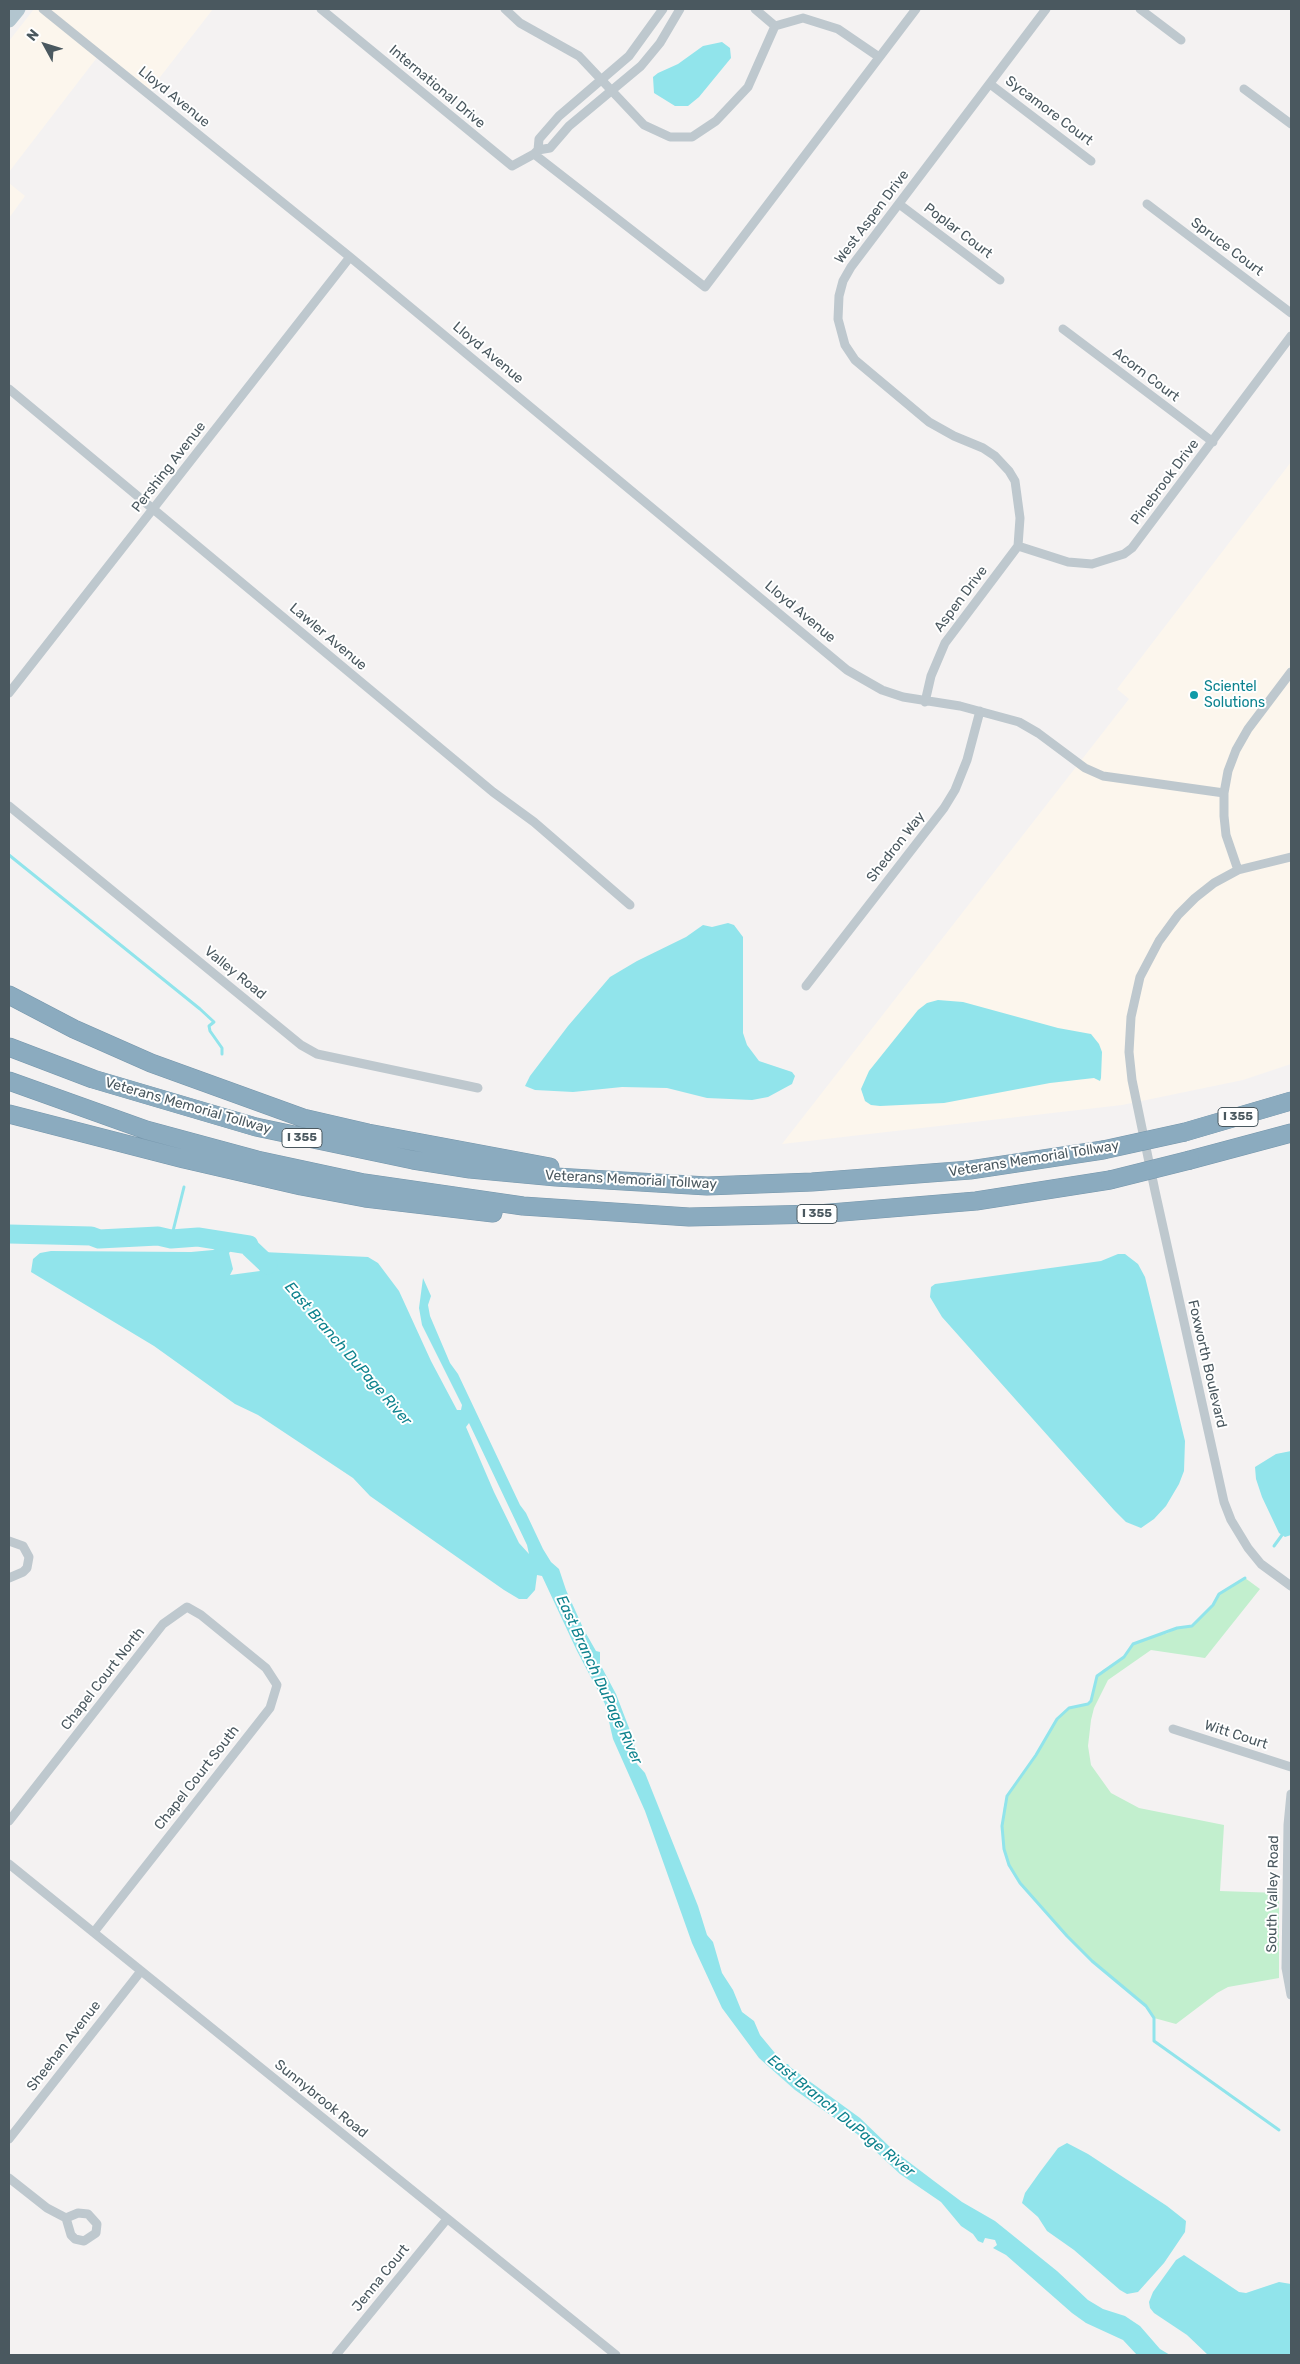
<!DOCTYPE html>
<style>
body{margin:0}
#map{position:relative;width:1300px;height:2364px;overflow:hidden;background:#f4f2f2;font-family:Rubik,sans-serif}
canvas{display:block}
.frame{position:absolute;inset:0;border:10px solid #4a585f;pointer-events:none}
.north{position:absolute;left:20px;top:20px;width:50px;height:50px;-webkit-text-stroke:4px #fff;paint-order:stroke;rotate:309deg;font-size:14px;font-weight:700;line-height:20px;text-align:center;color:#4a585f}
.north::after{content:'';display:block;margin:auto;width:18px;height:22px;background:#4a585f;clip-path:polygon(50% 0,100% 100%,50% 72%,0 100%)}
</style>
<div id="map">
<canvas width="1300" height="2364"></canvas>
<div class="frame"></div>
<div class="north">N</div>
</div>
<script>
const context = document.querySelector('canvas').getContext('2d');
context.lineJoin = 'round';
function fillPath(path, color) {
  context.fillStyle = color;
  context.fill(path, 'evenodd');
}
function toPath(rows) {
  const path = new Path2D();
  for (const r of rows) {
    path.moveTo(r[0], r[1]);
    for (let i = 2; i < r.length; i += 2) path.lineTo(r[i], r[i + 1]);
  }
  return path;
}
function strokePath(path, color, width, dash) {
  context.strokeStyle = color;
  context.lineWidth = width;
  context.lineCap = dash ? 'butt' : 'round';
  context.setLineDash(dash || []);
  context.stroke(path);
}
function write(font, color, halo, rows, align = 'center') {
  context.font = font + ' Rubik,sans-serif';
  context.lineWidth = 4;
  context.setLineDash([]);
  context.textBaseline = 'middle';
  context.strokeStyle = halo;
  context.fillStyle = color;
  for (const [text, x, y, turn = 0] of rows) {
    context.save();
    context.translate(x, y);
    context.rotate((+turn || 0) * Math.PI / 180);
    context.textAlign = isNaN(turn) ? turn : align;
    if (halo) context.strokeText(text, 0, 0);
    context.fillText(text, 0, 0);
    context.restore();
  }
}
fillPath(toPath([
 [34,9,213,9,150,90,102,51,9,172,9,41],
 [9,183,25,196,9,218],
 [1291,462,1291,1064,1243,1080,1122,1105,782,1144,1129,699,1117,689]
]), '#fcf6ed');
fillPath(toPath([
 [1245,1578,1260,1589,1205,1658,1151,1650,1108,1680,1094,1708,1091,1720,1088,1746,1091,1765,1111,1793,1139,1808,1224,1825,1220,1891,1279,1893,1279,1978,1228,1987,1217,1993,1176,2024,1154,2018,1146,2005,1092,1961,1067,1936,1020,1883,1009,1865,1004,1849,1002,1826,1004,1806,1007,1796,1036,1755,1057,1719,1069,1708,1088,1704,1091,1701,1097,1676,1103,1670,1124,1657,1133,1644,1141,1640,1168,1633,1177,1628,1192,1626,1213,1605,1219,1594]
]), '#c2efce');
fillPath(toPath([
 [722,42,730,48,731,58,699,97,688,106,675,106,654,93,653,77,658,73,678,64,703,46],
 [728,923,734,925,743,937,743,1033,747,1045,759,1061,792,1072,795,1076,792,1084,768,1097,752,1100,707,1098,667,1088,622,1087,573,1092,535,1090,525,1086,530,1076,568,1026,610,977,637,961,686,937,703,925,712,927],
 [938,1000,963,1002,1058,1028,1091,1034,1099,1044,1102,1052,1101,1078,1100,1081,1094,1078,1050,1083,944,1103,880,1106,871,1105,865,1101,861,1089,869,1071,918,1010,927,1003],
 [239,1236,249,1245,250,1248,263,1252,368,1257,378,1263,399,1291,431,1361,457,1410,461,1410,462,1405,422,1325,419,1308,423,1278,431,1296,428,1305,430,1316,450,1363,458,1374,520,1505,526,1513,543,1549,551,1562,559,1569,566,1590,584,1630,596,1651,600,1652,600,1664,616,1694,634,1741,637,1764,645,1773,698,1906,707,1935,713,1942,722,1973,733,1990,742,2012,754,2021,760,2035,784,2064,788,2064,790,2067,860,2118,893,2150,934,2181,962,2202,995,2221,1057,2271,1088,2300,1103,2309,1125,2316,1140,2326,1160,2349,1170,2355,1137,2355,1123,2340,1086,2323,1072,2313,1006,2255,993,2248,997,2245,995,2240,985,2238,983,2243,978,2241,973,2234,961,2226,941,2202,900,2174,857,2134,795,2090,759,2058,722,2008,692,1943,645,1811,613,1739,605,1704,577,1651,542,1576,537,1575,535,1590,527,1599,519,1599,504,1590,370,1496,353,1478,258,1415,235,1404,154,1346,31,1272,33,1259,40,1253,51,1251,191,1252,213,1250],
 [233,1248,242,1250,253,1258,260,1271,230,1275,233,1269,229,1253],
 [469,1423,527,1545,529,1554,519,1543,494,1492,466,1427],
 [1118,1254,1125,1254,1138,1264,1145,1277,1185,1441,1184,1471,1179,1484,1166,1506,1154,1519,1141,1528,1126,1522,1114,1510,942,1317,930,1297,931,1287,935,1284,1101,1261],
 [1291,1451,1291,1535,1285,1537,1279,1533,1262,1497,1256,1479,1255,1467,1276,1454],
 [1067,2143,1088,2154,1167,2206,1186,2221,1185,2232,1164,2263,1138,2292,1127,2294,1120,2290,1074,2250,1047,2231,1038,2217,1022,2203,1025,2193,1040,2172,1058,2148],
 [1184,2255,1239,2292,1246,2293,1279,2282,1291,2284,1291,2355,1208,2355,1187,2335,1154,2313,1150,2308,1149,2302,1153,2292,1176,2260]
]), '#91e4eb');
strokePath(toPath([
 [9,855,200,1009,214,1022,209,1026,210,1031,222,1048,222,1054],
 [171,1239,184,1187],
 [1274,1546,1282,1535],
 [1245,1578,1219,1594,1213,1605,1192,1626,1177,1628,1133,1644,1124,1657,1097,1676,1091,1701,1088,1704,1069,1708,1057,1719,1036,1755,1007,1796,1002,1826,1004,1849,1009,1865,1020,1883,1067,1936,1092,1961,1146,2006,1154,2018,1154,2041,1279,2130]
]), '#91e4eb', 3);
strokePath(toPath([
 [9,1234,91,1236,99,1239,158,1236,171,1239,198,1237,249,1245,250,1248,268,1265]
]), '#91e4eb', 19);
const motorway = toPath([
 [9,995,74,1029,151,1063,303,1118,368,1133,550,1167],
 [9,1047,93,1079,256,1127,413,1160,470,1169,556,1177,707,1186,812,1182,970,1170,1103,1150],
 [9,1081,146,1130,257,1160,364,1183,523,1206,689,1217,818,1214,976,1201,1110,1180],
 [9,1114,184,1159,301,1186,365,1198,493,1213],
 [1185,1132,1291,1101],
 [1190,1160,1291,1133]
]);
strokePath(motorway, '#7696ab', 19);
strokePath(toPath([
 [43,9,350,257,847,670,882,690,903,697,960,706,1019,722,1038,733,1085,768,1103,776,1224,793],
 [321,9,512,166,534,154,538,150,539,139,559,116,629,56,663,9],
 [505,9,520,23,579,56,644,125,670,137,692,137,716,121,748,87,775,26],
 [755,9,775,26],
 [1140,9,1181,40],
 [775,26,803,18,838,29,879,57],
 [990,84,1091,161],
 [1244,89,1291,124],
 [538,150,550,148,569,126,641,66,660,43,680,9],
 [534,154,705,287,916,9],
 [899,204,1000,280],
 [1147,204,1291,313],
 [1063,329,1213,442],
 [9,389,493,792,534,822,630,905],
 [1018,546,1020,518,1015,481,1009,471,995,456,983,448,954,436,929,422,855,360,845,345,838,319,839,296,843,281,851,267,1046,9],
 [1018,546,1068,562,1092,564,1124,554,1132,548,1291,336],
 [9,693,350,257],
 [925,702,931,676,945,643,1018,546],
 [9,806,301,1045,317,1054,478,1088],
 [1291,857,1238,870,1214,883,1195,898,1178,915,1159,941,1140,977,1131,1017,1129,1052,1132,1080,1155,1191,1224,1502,1231,1520,1248,1548,1261,1564,1291,1586],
 [1238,870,1226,835,1224,816,1224,793,1228,771,1236,750,1248,729,1291,672],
 [806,986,944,808,955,790,967,760,980,711],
 [9,1541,23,1546,29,1557,27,1568,23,1572,9,1578],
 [1173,1729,1291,1767],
 [1291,1794,1288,1825,1286,1968,1291,1995],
 [9,1821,163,1624,187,1607,201,1615,266,1668,277,1685,270,1708,94,1932],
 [9,1864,616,2355],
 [9,2139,141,1971],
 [9,2178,47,2208,66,2218,71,2235,75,2239,84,2241,96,2233,97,2224,88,2214,78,2213,66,2218],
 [336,2355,447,2219]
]), '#bec8ce', 9);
strokePath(toPath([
 [9,20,18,9]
]), '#b2c5cf', 15);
strokePath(motorway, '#8babbf', 18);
const motorwayBridge = toPath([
 [1103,1150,1185,1132],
 [1110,1180,1190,1160]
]);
strokePath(motorwayBridge, '#7696ab', 19, []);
strokePath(motorwayBridge, '#8babbf', 18);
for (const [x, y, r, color] of [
 [1194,695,5,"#0f9aa8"]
]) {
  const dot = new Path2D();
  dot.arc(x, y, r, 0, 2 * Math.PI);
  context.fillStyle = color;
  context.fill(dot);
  strokePath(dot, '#fff', 2);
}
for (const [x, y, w] of [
 [1238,1117,40],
 [302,1138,40],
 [817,1214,40]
]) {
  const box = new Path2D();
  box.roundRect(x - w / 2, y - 9.5, w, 19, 4);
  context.fillStyle = '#fff';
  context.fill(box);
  strokePath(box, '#4a585f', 1);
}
write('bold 12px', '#4a585f', null, [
 ["I 355",1238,1117],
 ["I 355",302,1138],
 ["I 355",817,1214]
]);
write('14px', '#4a585f', '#fff', [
 ["International Drive",437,87,40],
 ["Lloyd Avenue",174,97,39],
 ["Sycamore Court",1049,111,37],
 ["West Aspen Drive",872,217,-53],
 ["Poplar Court",958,231,37],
 ["Spruce Court",1227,247,37],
 ["Lloyd Avenue",488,353,40],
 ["Acorn Court",1146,375,37],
 ["Pershing Avenue",169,467,-52],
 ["Pinebrook Drive",1165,482,-53],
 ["Aspen Drive",961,599,-53],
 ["Lloyd Avenue",800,612,40],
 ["Lawler Avenue",328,637,40],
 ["Shedron Way",896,847,-52],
 ["Valley Road",235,973,39],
 ["Veterans Memorial Tollway",188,1106,16],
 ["Veterans Memorial Tollway",1034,1159,-9],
 ["Veterans Memorial Tollway",631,1180,3],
 ["Foxworth Boulevard",1207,1364,77],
 ["Chapel Court North",103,1679,-52],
 ["Witt Court",1236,1735,18],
 ["Chapel Court South",197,1778,-52],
 ["South Valley Road",1273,1894,-89],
 ["Sheehan Avenue",64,2046,-52],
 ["Sunnybrook Road",321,2099,39],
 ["Jenna Court",381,2278,-51]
]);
write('14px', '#0d838f', '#fff', [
 ["Scientel",1204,687],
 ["Solutions",1204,703]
], 'left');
write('italic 15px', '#0f838e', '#fff', [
 ["East Branch DuPage River",348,1354,49],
 ["East Branch DuPage River",599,1680,65],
 ["East Branch DuPage River",841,2116,39]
]);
</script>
